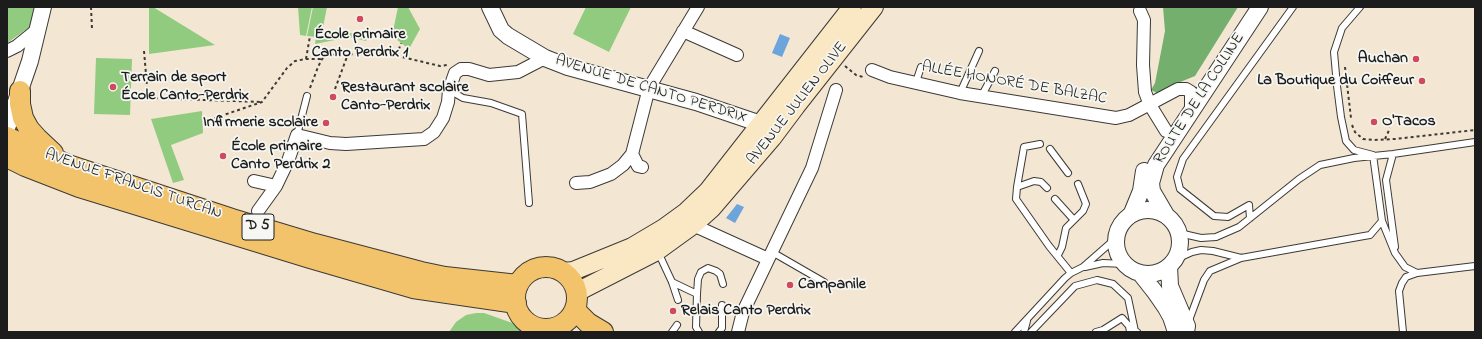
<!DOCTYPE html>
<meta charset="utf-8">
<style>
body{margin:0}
#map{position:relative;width:1482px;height:339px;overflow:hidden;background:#f3e7d3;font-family:"Indie Flower",sans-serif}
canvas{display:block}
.frame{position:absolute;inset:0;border:8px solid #1c1c1c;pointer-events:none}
</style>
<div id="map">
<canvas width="1482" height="339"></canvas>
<div class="frame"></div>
</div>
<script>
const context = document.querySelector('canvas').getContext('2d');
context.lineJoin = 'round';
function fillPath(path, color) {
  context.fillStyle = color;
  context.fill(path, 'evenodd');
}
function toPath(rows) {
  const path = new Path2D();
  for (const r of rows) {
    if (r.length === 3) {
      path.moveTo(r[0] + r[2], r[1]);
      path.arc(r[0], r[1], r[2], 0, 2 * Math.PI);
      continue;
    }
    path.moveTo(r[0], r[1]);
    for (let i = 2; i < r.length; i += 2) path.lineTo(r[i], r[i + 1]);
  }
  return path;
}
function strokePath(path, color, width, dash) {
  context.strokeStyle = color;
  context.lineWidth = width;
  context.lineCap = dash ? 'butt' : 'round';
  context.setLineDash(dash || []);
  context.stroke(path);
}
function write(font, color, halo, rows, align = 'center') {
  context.font = font + ' "Indie Flower",sans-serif';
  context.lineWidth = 3.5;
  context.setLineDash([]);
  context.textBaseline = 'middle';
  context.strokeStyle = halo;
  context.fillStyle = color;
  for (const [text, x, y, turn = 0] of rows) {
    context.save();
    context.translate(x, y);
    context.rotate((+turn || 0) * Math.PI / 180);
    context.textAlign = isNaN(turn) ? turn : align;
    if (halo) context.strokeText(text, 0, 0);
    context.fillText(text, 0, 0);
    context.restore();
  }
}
fillPath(toPath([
 [7,7,37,7,31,26,7,43],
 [149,7,153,7,215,45,149,54],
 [298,7,312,7,306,36,300,35],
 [313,7,327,7,322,32,340,36,341,31,368,37,366,41,350,37,315,44,316,37,307,36],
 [398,7,408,7,420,29,409,49,392,36],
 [586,7,631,7,609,52,573,34],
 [96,58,132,59,130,115,94,114],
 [202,111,203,133,171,145,184,180,173,183,151,119],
 [476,313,484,313,538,332,449,332,456,322,466,315]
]), '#90cb80');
fillPath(toPath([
 [1163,7,1238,7,1195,76,1168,87,1157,93,1151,90,1155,83,1165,31]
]), '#74af6e');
fillPath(toPath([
 [780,34,790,38,782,57,772,53],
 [737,204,744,207,735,223,726,218]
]), '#6ba5db');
const service = toPath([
 [916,82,921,67],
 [449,90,463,98,491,103,522,114,529,203],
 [960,93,979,51],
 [981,97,995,71],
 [297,135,307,96],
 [1050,149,1068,173],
 [1393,154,1386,180,1395,247],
 [1017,187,1024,147,1040,144],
 [1047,188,1041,182,1034,181,1017,187,1016,199,1049,246,1071,273],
 [1055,199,1074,220,1066,228,1062,247,1058,255],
 [1250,218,1249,205,1228,217,1214,216,1180,189,1177,177,1183,159,1293,7],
 [1074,220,1083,211,1086,204,1078,184],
 [1382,221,1395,253,1405,267,1417,273,1475,266],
 [1179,233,1201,238,1216,237,1239,227,1299,179,1320,165,1354,158,1393,154,1475,142],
 [658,252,672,282,678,300],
 [772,252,824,282],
 [1174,260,1192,252,1201,250,1213,251,1241,258,1364,236,1370,235,1382,221,1373,155,1354,150,1346,141,1341,117,1337,86,1334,52,1342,28,1360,7],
 [1085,267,1103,263,1124,264],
 [672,282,697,294,696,327,699,332],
 [697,294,698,279,701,272,708,268,716,271,720,274,723,284],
 [1188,323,1204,280,1210,271,1241,258],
 [672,332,677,325],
 [719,332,722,328,722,305],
 [1015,332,1065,278,1071,273,1083,267,1115,239],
 [1024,332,1027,321],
 [1031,332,1075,286,1097,280,1113,284,1128,298,1135,331,1137,332],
 [1096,332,1103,330,1122,318,1129,326,1130,332],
 [1403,332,1399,291,1402,283,1406,277,1417,273]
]);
const minor = toPath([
 [1140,11,1144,20,1143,65,1145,92,1150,105,1166,131],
 [683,31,737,55],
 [7,51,17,46,38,29],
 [872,70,890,77,960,93,1116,118,1129,115,1178,89,1186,89,1191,92,1191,111],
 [632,154,638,166,642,167],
 [254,181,276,186],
 [576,183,590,182,611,174,623,165,632,154,649,88,698,7],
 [258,211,276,186,288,161,297,135,330,143,346,144,424,139,434,132,443,118,448,102,449,90,455,73,461,69,469,69,489,75,518,72,545,58],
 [693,225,768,259],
 [738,332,743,312,812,168,836,90]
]);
const tertiary = toPath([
 [490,7,501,30,508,36,545,58,568,67,696,102,761,124,760,135],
 [7,128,30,61,43,7],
 [1148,242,32],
 [1132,213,1141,191,1144,171],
 [1166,215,1152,191,1151,183,1156,165,1260,7],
 [1169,266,1170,286,1187,326,1186,332],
 [1140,273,1155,292,1166,308,1171,317,1176,332]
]);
const secondary = toPath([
 [564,272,573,271,632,247,664,228,686,212,708,191,852,7],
 [577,292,657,251,693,225,712,208,772,138,796,106,874,7]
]);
const primary = toPath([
 [20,91,20,104,23,118,29,129,37,138,53,153],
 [7,137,68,165,232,219,315,244,421,272,445,277,518,285],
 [7,157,25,166,79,187,310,258,413,288,516,303],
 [546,298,31],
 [575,310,588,323,603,332]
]);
strokePath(service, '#3c3a37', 8);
strokePath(minor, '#3c3a37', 14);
strokePath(tertiary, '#3c3a37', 18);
strokePath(secondary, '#3c3a37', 20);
strokePath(primary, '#3c3a37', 22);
strokePath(toPath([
 [91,7,92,29],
 [144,51,148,98,262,102],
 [397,55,401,43],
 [306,59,310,36],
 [845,66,856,75,863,77],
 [1345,67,1351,118],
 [310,88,318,67,322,59,329,55,390,53,402,57,440,66,447,65],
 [335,89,348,54],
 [203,122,262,102,287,68,295,61,306,59,322,59],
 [1352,125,1355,132,1363,139,1374,140,1395,139,1475,130],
 [1385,139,1390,128]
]), '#3c3a37', 2, [3, 3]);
strokePath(service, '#fff', 6);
strokePath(minor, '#fff', 12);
strokePath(tertiary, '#fff', 16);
strokePath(secondary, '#fae7c3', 18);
strokePath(primary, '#f2c36a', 20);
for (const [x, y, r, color] of [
 [360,19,4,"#d1495b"],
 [1416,59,4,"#d1495b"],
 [1422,81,4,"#d1495b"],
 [113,87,4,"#d1495b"],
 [333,97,4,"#d1495b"],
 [1374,122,4,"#d1495b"],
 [326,123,4,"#d1495b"],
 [223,156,4,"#d1495b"],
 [790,285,4,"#d1495b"],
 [673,311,4,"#d1495b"]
]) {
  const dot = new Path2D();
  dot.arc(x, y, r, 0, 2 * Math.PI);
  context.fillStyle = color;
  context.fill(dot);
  strokePath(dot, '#f6f6f2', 1.5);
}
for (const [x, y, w] of [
 [258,227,32]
]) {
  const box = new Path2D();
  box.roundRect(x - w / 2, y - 13, w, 26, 3);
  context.fillStyle = '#f6f6f2';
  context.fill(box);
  strokePath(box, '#1c1c1c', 1);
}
write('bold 15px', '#1c1c1c', null, [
 ["D 5",258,227]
]);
write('bold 16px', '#1c1c1c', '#f6f6f2', [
 ["École primaire",360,35,"center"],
 ["Canto Perdrix 1",360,53,"center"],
 ["Auchan",1408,59,"right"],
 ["Terrain de sport",121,78],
 ["École Canto-Perdrix",121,96],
 ["La Boutique du Coiffeur",1414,81,"right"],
 ["Restaurant scolaire",341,88],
 ["Canto-Perdrix",341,106],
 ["O'Tacos",1382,122],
 ["Infirmerie scolaire",318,123,"right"],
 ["École primaire",231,147],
 ["Canto Perdrix 2",231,165],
 ["Campanile",798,285],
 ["Relais Canto Perdrix",681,311]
], 'left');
write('16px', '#1c1c1c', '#f6f6f2', [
 ["ALLÉE HONORÉ DE BALZAC",1014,84,10],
 ["AVENUE DE CANTO PERDRIX",651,90,17],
 ["ROUTE DE LA COLLINE",1200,99,-57],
 ["AVENUE JULIEN OLIVE",798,104,-52],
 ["AVENUE FRANCIS TURCAN",133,185,19]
]);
</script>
